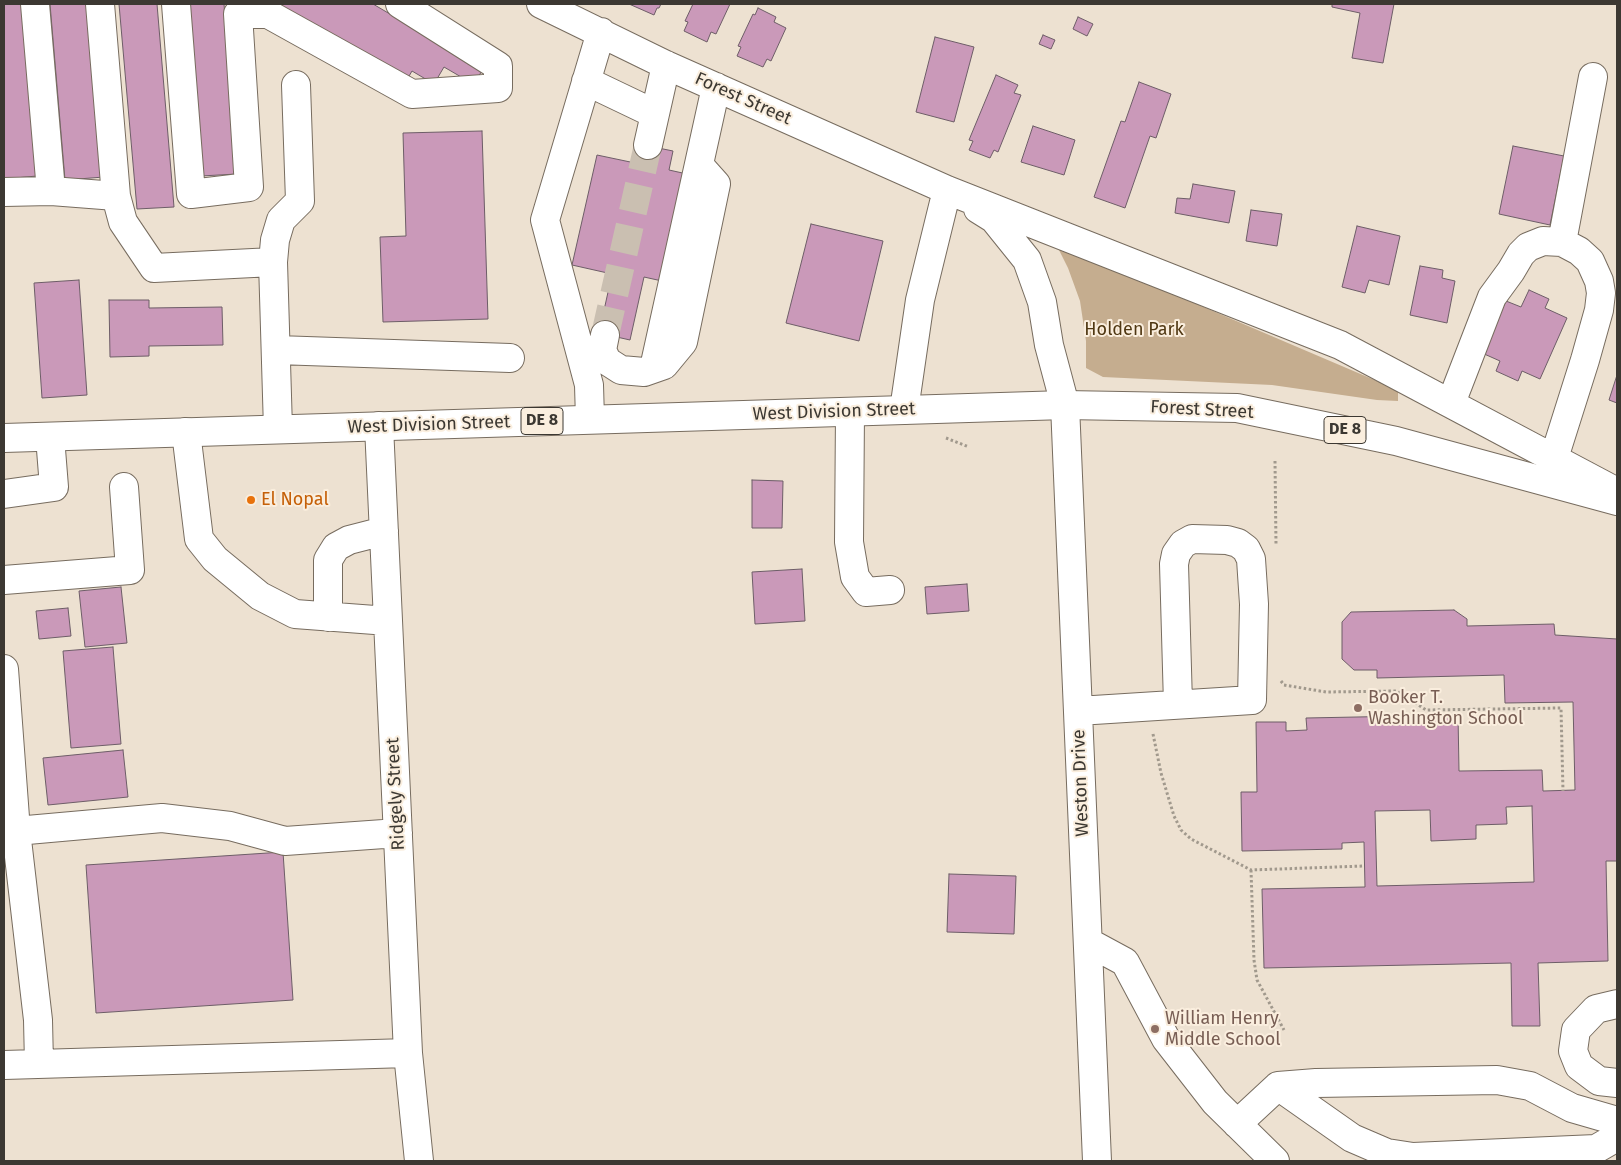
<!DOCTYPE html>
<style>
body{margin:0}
#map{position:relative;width:1621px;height:1165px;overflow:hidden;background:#ede1d1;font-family:"Fira Sans",sans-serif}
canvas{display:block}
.frame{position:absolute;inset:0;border:5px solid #3c3832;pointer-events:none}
</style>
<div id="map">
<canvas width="1621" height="1165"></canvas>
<div class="frame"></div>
</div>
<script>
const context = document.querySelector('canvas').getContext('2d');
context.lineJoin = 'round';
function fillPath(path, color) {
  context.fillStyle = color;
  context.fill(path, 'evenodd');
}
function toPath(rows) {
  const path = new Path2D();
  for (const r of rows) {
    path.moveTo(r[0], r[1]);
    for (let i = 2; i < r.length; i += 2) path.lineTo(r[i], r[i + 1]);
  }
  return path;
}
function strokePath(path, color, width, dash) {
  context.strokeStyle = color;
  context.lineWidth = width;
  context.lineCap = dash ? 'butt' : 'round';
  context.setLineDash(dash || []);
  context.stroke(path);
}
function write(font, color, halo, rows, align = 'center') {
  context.font = font + ' "Fira Sans",sans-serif';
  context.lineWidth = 4;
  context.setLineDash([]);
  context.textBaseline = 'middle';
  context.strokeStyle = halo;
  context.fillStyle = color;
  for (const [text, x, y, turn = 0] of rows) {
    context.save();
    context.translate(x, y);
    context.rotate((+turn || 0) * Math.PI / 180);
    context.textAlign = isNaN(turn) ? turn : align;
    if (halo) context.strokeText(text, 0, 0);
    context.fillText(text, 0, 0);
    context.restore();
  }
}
fillPath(toPath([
 [1056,244,1398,390,1398,401,1377,400,1272,385,1103,377,1086,368,1086,341,1080,301,1068,268]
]), '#c5ad8f');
const building = toPath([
 [4,4,22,4,37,176,4,179,4,4],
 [50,4,90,4,104,177,65,180,50,4],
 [119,4,157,4,174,207,137,209,119,4],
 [187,4,224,4,237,174,201,176,187,4],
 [273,4,373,4,483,69,477,79,471,76,468,81,444,67,434,84,412,71,405,83,273,4],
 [629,4,661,4,659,8,657,8,654,15,629,4],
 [693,4,730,4,716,34,711,32,707,42,684,31,688,22,685,21,693,4],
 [1332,4,1394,4,1383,63,1352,58,1360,13,1332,7,1332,4],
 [758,8,776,17,774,22,786,28,771,61,767,59,763,67,737,56,741,47,738,46,753,14,755,15,758,8],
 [1078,17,1093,24,1087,36,1073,29,1078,17],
 [1043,35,1055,40,1051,49,1039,44,1043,35],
 [935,37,974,47,954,122,916,112,935,37],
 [996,75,1018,85,1014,93,1021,95,998,152,994,150,990,158,969,150,973,141,969,140,996,75],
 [1139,82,1171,94,1156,138,1150,136,1125,208,1094,197,1121,121,1125,122,1139,82],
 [1033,126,1075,140,1064,175,1021,162,1033,126],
 [482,131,488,319,383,322,380,237,406,236,403,133,482,131],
 [639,144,673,151,669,170,687,174,662,281,644,277,630,340,599,333,612,274,572,265,597,155,635,163,639,144],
 [1513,146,1564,156,1550,225,1499,214,1513,146],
 [1193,184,1235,191,1229,223,1175,213,1177,198,1190,199,1193,184],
 [1251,210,1282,214,1277,246,1246,241,1251,210],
 [811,224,883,241,859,341,786,323,811,224],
 [1357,226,1400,236,1389,285,1369,280,1365,293,1342,287,1357,226],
 [1420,266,1443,270,1442,278,1455,281,1447,323,1410,315,1420,266],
 [79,280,87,395,42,398,34,283,79,280],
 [1529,290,1549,299,1545,308,1567,318,1540,379,1522,371,1518,381,1496,371,1500,361,1482,353,1506,301,1521,307,1529,290],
 [109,300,149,300,149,308,222,307,223,345,149,346,149,356,110,357,109,300],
 [1617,375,1617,403,1609,400,1617,375],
 [752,480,783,481,782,528,752,528,752,480],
 [802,569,805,621,755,624,752,572,802,569],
 [967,584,969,611,927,614,925,587,967,584],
 [121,587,127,643,85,647,79,591,121,587],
 [68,608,71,636,39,639,36,611,68,608],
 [1454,610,1467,619,1467,626,1554,624,1555,635,1617,639,1617,861,1606,861,1608,961,1538,963,1540,1026,1512,1026,1511,963,1264,968,1262,889,1365,887,1364,842,1342,843,1342,849,1242,851,1241,792,1257,792,1256,722,1286,722,1286,731,1307,730,1306,718,1458,715,1459,771,1542,770,1543,791,1575,790,1573,702,1505,703,1504,675,1377,678,1377,670,1354,670,1342,659,1342,622,1351,612,1454,610],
 [1532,806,1534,882,1377,886,1375,811,1430,810,1431,841,1476,839,1476,825,1507,824,1506,807,1532,806],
 [113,647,121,744,71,748,63,651,113,647],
 [123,750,128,797,48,805,43,758,123,750],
 [283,852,293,1000,96,1013,86,865,283,852],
 [949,874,1016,876,1014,934,947,932,949,874]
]);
fillPath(building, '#ca99b9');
strokePath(building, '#6d5d67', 1);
strokePath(toPath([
 [605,335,648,145]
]), '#cabfb1', 28, [28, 14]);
const minor = toPath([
 [35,4,51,191],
 [100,4,116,196],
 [176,4,191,194,249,187,238,14,268,14,412,94,498,88,498,66,400,4],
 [541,4,666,65,947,190,1340,345,1617,492],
 [586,81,655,114],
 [648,145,666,65],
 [4,192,51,191,116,196,123,222,154,268,273,262],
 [978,209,994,219,1027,260,1042,302,1049,345,1065,405,1097,1161],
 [1562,242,1593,77],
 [605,335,602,350,607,361,621,370,644,372,664,365,683,342,716,184,699,165],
 [277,350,510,358],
 [654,368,716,87],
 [1451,403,1492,297,1511,271,1521,254,1528,247,1543,241,1562,242,1579,251,1590,261,1599,281,1601,293,1599,310,1585,360,1554,458],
 [904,410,920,300,947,190],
 [850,412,849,542,855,577,866,592,890,590],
 [590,419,589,385,545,220,601,32],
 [379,426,408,1053,419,1161],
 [278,429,273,262,275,240,281,220,300,201,296,85],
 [186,432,199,539,215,559,260,596,295,614,388,621],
 [4,494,54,487,50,437],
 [4,580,130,570,124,487],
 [328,617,328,560,336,547,349,540,384,531],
 [4,669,16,831],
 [1078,711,1252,700,1254,604,1251,559,1246,549,1238,543,1227,540,1192,539,1183,544,1176,554,1174,564,1178,704],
 [1088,942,1125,962,1166,1039,1215,1102,1275,1161],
 [1617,1004,1596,1009,1576,1030,1573,1051,1579,1066,1599,1081,1617,1083],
 [39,1064,38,1020,16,831,162,818,230,826,285,841,398,833],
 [4,1065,408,1053],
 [1278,1086,1352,1138,1387,1153,1413,1157,1596,1149,1617,1137],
 [1237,1124,1278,1086,1316,1083,1497,1080,1530,1086,1572,1108,1617,1121]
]);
const highway = toPath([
 [4,438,1065,405,1237,408,1396,441,1617,501]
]);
strokePath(minor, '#776c5f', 30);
strokePath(highway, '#776c5f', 30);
strokePath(toPath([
 [946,438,969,447],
 [1275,461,1276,545],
 [1281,681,1284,685,1326,692,1397,691,1426,710,1561,708,1563,791],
 [1153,734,1161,773,1174,816,1181,830,1191,839,1251,870,1364,866],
 [1251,870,1254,960,1257,980,1284,1030]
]), '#a1998d', 3, [2.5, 2.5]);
strokePath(minor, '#fff', 28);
strokePath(highway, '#fff', 28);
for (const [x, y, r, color] of [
 [251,500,5,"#e8710a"],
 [1358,708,5,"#8d6e63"],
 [1155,1029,5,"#8d6e63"]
]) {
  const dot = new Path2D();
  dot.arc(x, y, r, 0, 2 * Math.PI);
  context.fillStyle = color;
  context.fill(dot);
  strokePath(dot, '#faeede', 2);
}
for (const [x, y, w] of [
 [542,421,42],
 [1345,430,42]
]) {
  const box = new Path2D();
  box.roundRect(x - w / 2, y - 13.5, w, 27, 4);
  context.fillStyle = '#faeede';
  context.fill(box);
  strokePath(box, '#3c3832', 1);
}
write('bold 16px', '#3c3832', null, [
 ["DE 8",542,421],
 ["DE 8",1345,430]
]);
write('18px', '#3c3832', '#faeede', [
 ["Forest Street",743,99,24],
 ["Forest Street",1202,410,3],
 ["West Division Street",834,412,-2],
 ["West Division Street",429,425,-2],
 ["Weston Drive",1081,783,-92],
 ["Ridgely Street",396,794,-93]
]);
write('18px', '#4f3712', '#faeede', [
 ["Holden Park",1134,330]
]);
write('18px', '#c56008', '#faeede', [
 ["El Nopal",261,500]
], 'left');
write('18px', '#785e54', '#faeede', [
 ["Booker T.",1368,698],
 ["Washington School",1368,719],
 ["William Henry",1165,1019],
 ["Middle School",1165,1040]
], 'left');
</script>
